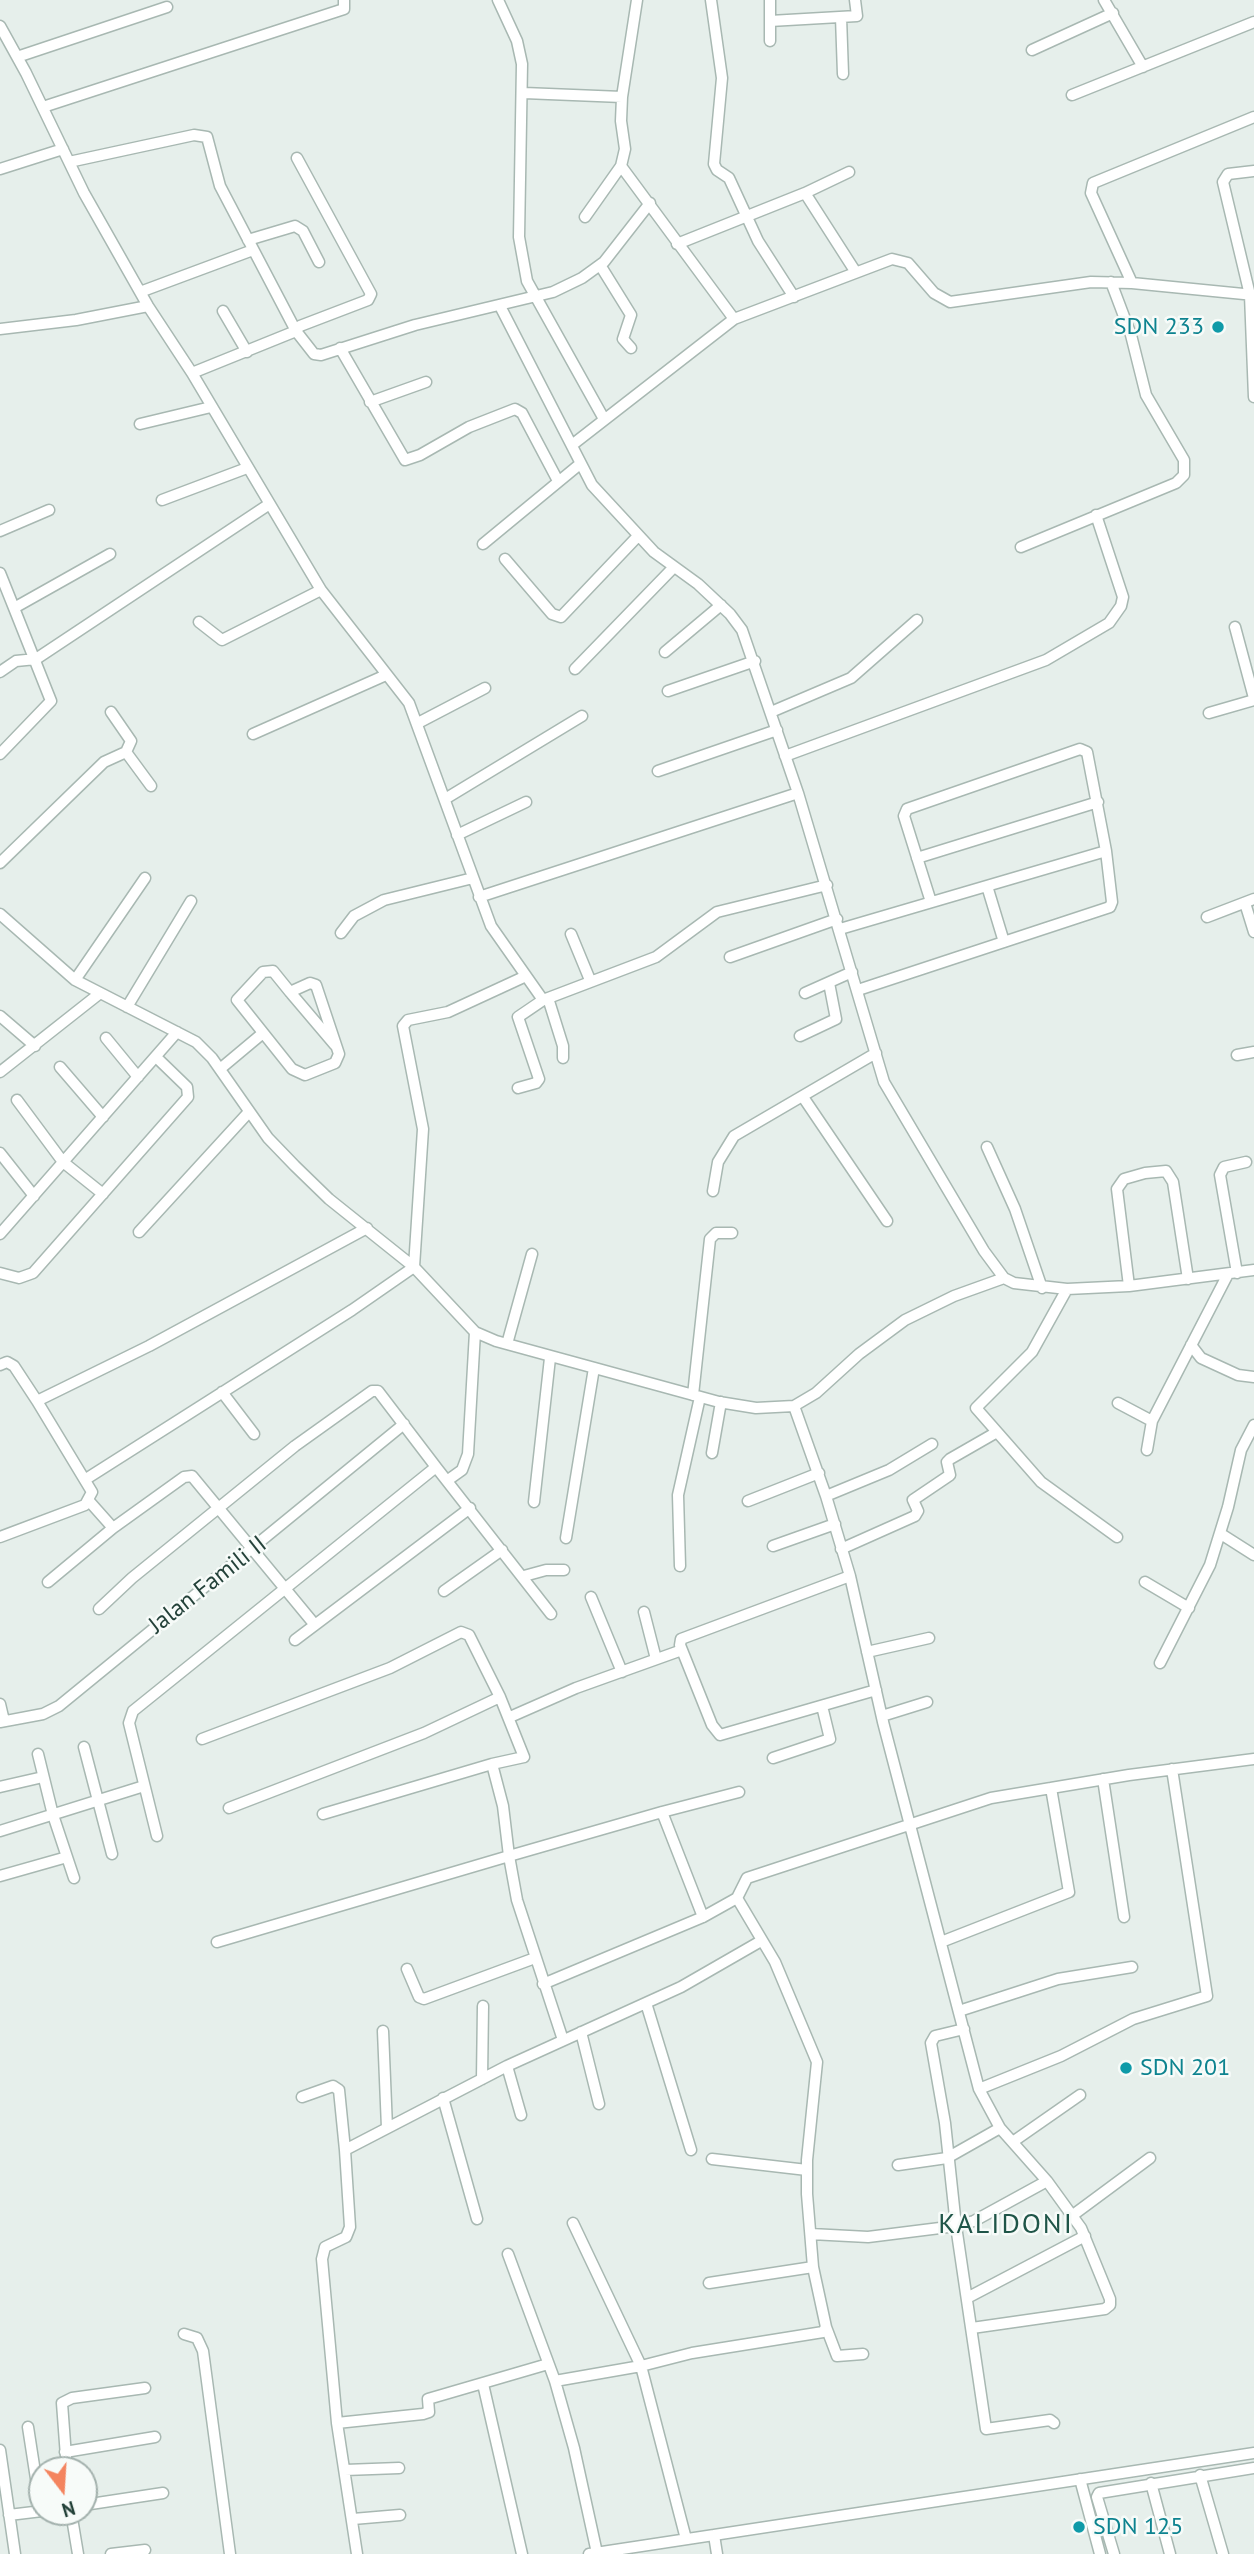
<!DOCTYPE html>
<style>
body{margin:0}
#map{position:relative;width:1254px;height:2554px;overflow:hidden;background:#e6efeb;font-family:"PT Sans",sans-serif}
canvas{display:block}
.north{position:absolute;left:28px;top:2456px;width:70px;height:70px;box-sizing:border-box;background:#f7fbf9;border:2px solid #a3b1ad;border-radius:50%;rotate:163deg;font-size:19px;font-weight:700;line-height:28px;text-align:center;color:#24423a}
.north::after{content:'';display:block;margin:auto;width:24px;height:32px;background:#f4845f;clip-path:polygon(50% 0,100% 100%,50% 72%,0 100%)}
</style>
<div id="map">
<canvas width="1254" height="2554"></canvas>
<div class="north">N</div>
</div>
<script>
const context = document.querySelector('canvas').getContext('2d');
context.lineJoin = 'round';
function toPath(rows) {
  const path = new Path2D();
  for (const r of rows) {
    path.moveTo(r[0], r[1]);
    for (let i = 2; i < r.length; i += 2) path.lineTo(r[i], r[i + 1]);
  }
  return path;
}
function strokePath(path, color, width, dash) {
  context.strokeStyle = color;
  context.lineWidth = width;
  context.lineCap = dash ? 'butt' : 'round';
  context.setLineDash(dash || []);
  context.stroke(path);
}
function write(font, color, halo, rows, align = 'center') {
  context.font = font + ' "PT Sans",sans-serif';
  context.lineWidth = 5;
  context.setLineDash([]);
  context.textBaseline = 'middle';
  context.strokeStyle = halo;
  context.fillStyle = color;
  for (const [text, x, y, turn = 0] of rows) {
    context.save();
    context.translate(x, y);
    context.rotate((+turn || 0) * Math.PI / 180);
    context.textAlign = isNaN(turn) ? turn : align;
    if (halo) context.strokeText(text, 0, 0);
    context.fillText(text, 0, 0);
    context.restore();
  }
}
const street = toPath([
 [498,0,517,41,522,64,519,237,527,281,604,419],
 [711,0,722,78,714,164,717,170,729,178,758,241,794,297],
 [1104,0,1143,67],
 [841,17,843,74],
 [770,21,857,16,855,0],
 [0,26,26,73,84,193,148,306,192,373,321,590,409,703,491,926,543,1000,656,957,717,912,827,885],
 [770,41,770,0],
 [1032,50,1113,13],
 [17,57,167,7],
 [524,93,622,97,637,0],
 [1072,95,1254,22],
 [622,97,621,121,625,149,621,166,734,319],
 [43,107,344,9,344,0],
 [69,162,194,135,207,137,220,186,296,331,300,326,368,300,371,294,297,158],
 [0,169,63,149],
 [1254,171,1228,174,1223,182,1250,295,1254,397],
 [849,172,805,193,855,271],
 [585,217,621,166],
 [248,240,295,226,303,231,319,262],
 [677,244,805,193],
 [600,265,631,315,623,339,631,348],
 [1132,283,1091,193,1093,183,1254,117],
 [140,292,253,250],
 [500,306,592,485,654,552,698,584,730,614,742,630,798,793,884,1082,984,1251,1004,1278,1014,1283,1067,1289,1129,1286,1254,1270],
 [223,311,247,352],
 [0,329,76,320,148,306],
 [340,348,405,460,420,455,469,427,515,409,522,413,558,481],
 [192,373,296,331,314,354,321,355,415,325,553,292,582,278,604,262,650,203],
 [370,402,426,382],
 [140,424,211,407],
 [572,445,734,319,892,259,908,263,934,293,950,302,1091,282,1132,283,1254,295],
 [162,500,247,468],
 [0,531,49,510],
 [483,544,580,464],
 [1021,547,1176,483,1184,475,1184,460,1146,395,1131,335,1111,282],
 [505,559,552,614,561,617,638,536],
 [0,573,14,608],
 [199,622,222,640,321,590],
 [1235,627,1254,698],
 [665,652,721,605],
 [575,669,673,568],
 [0,672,16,661,36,659,268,505],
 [668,691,755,661],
 [111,712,131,741,126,752],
 [771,712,851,678,917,620],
 [1209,713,1254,700],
 [418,723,485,688],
 [253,734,386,675],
 [0,754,51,701,14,608,110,554],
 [785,756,1046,660,1109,623,1121,606,1123,597,1096,515],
 [658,771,777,730],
 [445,799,582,716],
 [457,835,526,802],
 [917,858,1098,802],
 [0,863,104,762,126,752,151,786],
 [987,886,1004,942],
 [479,897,798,793],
 [1245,903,1254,932],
 [0,914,75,980,196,1042,212,1058,268,1138,295,1166,329,1199,414,1267,475,1332,496,1341,719,1402,756,1408,794,1406,816,1393,859,1354,905,1320,954,1296,1004,1278],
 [1207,917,1254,899],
 [840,929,1106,851],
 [341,933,354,916,384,900,473,878],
 [571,934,590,980],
 [730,957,837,919],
 [75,980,145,878],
 [858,990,1110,907,1112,902,1106,851,1087,752,1080,749,907,809,904,816,931,902],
 [290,992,310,983,316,985,339,1054,335,1063,305,1075,292,1069,237,1000,263,972,273,971,290,992,335,1045],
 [805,993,852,972],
 [548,998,563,1046,563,1058],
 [127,1007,191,901],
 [0,1016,35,1046],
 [800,1036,836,1019,829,983],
 [106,1038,138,1077],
 [1237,1055,1254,1052],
 [60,1067,103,1117],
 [220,1069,263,1033],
 [0,1072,99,994],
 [518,1088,536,1083,539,1079,518,1017,543,1000],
 [803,1097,887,1221],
 [17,1100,63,1162,103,1194],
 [987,1147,1015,1209,1042,1288],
 [0,1153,34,1196],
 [713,1191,718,1162,734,1136,876,1053],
 [139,1232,248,1113],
 [0,1234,177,1032],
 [0,1273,19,1278,33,1273,188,1097,187,1087,156,1057],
 [1237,1273,1220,1175,1224,1167,1246,1162],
 [1129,1286,1117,1189,1124,1179,1145,1173,1166,1171,1173,1182,1188,1279],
 [1067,1289,1032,1352,976,1408,1041,1482,1117,1537],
 [507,1344,532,1254],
 [1191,1345,1201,1358,1238,1375,1254,1377],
 [0,1365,7,1362,14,1366,37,1401],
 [222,1392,254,1434],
 [693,1395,710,1239,716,1233,732,1233],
 [1118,1403,1152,1421],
 [794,1406,826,1496,850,1576,883,1722,979,2089,1000,2128,1047,2181,1081,2228,1110,2299,1110,2305,1105,2309,972,2328],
 [1147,1450,1152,1421,1228,1274],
 [712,1453,721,1402],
 [86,1479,352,1310,414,1267,423,1129,403,1026,408,1020,448,1012,526,976],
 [448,1480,462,1470,468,1454,475,1332],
 [826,1496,889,1470,932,1444],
 [89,1501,113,1528],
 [748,1501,819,1473],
 [534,1502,550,1358],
 [1221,1534,1254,1555],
 [0,1537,85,1505,92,1492,37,1401,149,1346,367,1228],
 [566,1538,594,1368],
 [773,1546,835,1524],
 [841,1549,915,1516,918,1511,913,1500,950,1475,947,1462,950,1459,997,1432],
 [680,1566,678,1495,700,1397],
 [524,1576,546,1570,564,1570],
 [850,1576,681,1639,680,1645,712,1725,720,1735,876,1690],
 [48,1582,113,1528,184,1477,192,1476,315,1625],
 [1145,1582,1189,1608],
 [444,1591,502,1550],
 [591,1597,622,1672],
 [99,1609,132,1578,295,1446,372,1391,378,1391,436,1467],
 [644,1612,656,1659],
 [295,1640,470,1508],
 [867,1652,929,1638],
 [1160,1663,1210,1565,1228,1507,1241,1450,1254,1425],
 [0,1704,4,1721],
 [882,1716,927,1702],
 [510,1717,576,1688,682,1650],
 [0,1722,43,1714,59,1706,404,1424],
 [202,1739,390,1668,461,1632,469,1635,500,1697],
 [84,1747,112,1854],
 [38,1754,53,1815,74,1878],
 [773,1758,830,1739,822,1706],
 [492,1764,503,1806,509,1856,662,1812],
 [1103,1779,1124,1917],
 [0,1787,43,1777],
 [229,1808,424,1733,500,1697,524,1757,492,1764,323,1814],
 [0,1831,144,1786],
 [157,1836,129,1723,133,1711,436,1467,551,1614],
 [0,1876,67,1857],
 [703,1917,662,1812,739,1792],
 [217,1942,509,1856,517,1900,563,2040],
 [941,1942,1069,1892,1051,1788],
 [407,1969,419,1997,424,1999,535,1958],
 [543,1984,703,1917,737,1898],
 [646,2003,691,2150],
 [959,2011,1058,1979,1132,1967],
 [383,2031,387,2128],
 [581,2032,599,2104],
 [507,2066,521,2115],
 [482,2079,483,2006],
 [979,2089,1061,2056,1133,2019,1207,1996,1172,1769],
 [302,2097,333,2086,339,2090,345,2150],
 [443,2098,477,2219],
 [1014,2141,1080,2095],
 [712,2159,807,2170],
 [898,2165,947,2158,1000,2128],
 [1047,2181,974,2221,956,2226,986,2429,1050,2420,1054,2423],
 [1073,2215,1150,2158],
 [811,2234,868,2237,956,2226,945,2123,931,2043,935,2036,964,2029],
 [508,2254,555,2381,641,2366,573,2223],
 [709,2283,813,2267],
 [967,2298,1085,2236],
 [826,2327,837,2356,863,2354],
 [184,2334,197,2338,203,2351,230,2554],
 [555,2381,574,2448,597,2553],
 [483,2384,522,2554],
 [337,2423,423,2414,429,2412,428,2399,548,2364],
 [28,2427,41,2511],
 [0,2450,15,2554],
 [65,2452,155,2437],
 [67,2470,62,2403,72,2398,145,2388],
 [345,2470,399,2468],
 [1200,2475,1223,2554],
 [1080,2479,1100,2554],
 [1151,2483,1170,2554],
 [84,2505,163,2493],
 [71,2512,78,2554],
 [9,2515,42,2511],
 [353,2519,400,2515],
 [714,2535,717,2554],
 [686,2539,641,2366,692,2353,823,2332,826,2327,813,2267,807,2194,807,2160,817,2062,775,1962,737,1898,747,1878,991,1798,1129,1775,1254,1759],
 [111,2554,145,2550],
 [357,2554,337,2423,322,2259,325,2247,346,2237,350,2227,345,2150,507,2066,681,1987,761,1941],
 [589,2554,1254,2453],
 [1114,2554,1097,2497,1099,2493,1254,2468]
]);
strokePath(street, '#a8b8b2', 13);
strokePath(street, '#fff', 10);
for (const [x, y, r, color] of [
 [1218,327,7,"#0f9aa8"],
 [1126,2068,7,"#0f9aa8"],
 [1079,2527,7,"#0f9aa8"]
]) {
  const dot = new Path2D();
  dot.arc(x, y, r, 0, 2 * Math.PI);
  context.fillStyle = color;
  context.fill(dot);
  strokePath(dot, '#f7fbf9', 2.5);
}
write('24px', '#0d838f', '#f7fbf9', [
 ["SDN 233",1204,327,"right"],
 ["SDN 201",1140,2068],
 ["SDN 125",1093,2527]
], 'left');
write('24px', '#24423a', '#f7fbf9', [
 ["Jalan Famili II",208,1585,-38]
]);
context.letterSpacing = '2px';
write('28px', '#1f5548', '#f7fbf9', [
 ["KALIDONI",1006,2225]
]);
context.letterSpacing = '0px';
</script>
